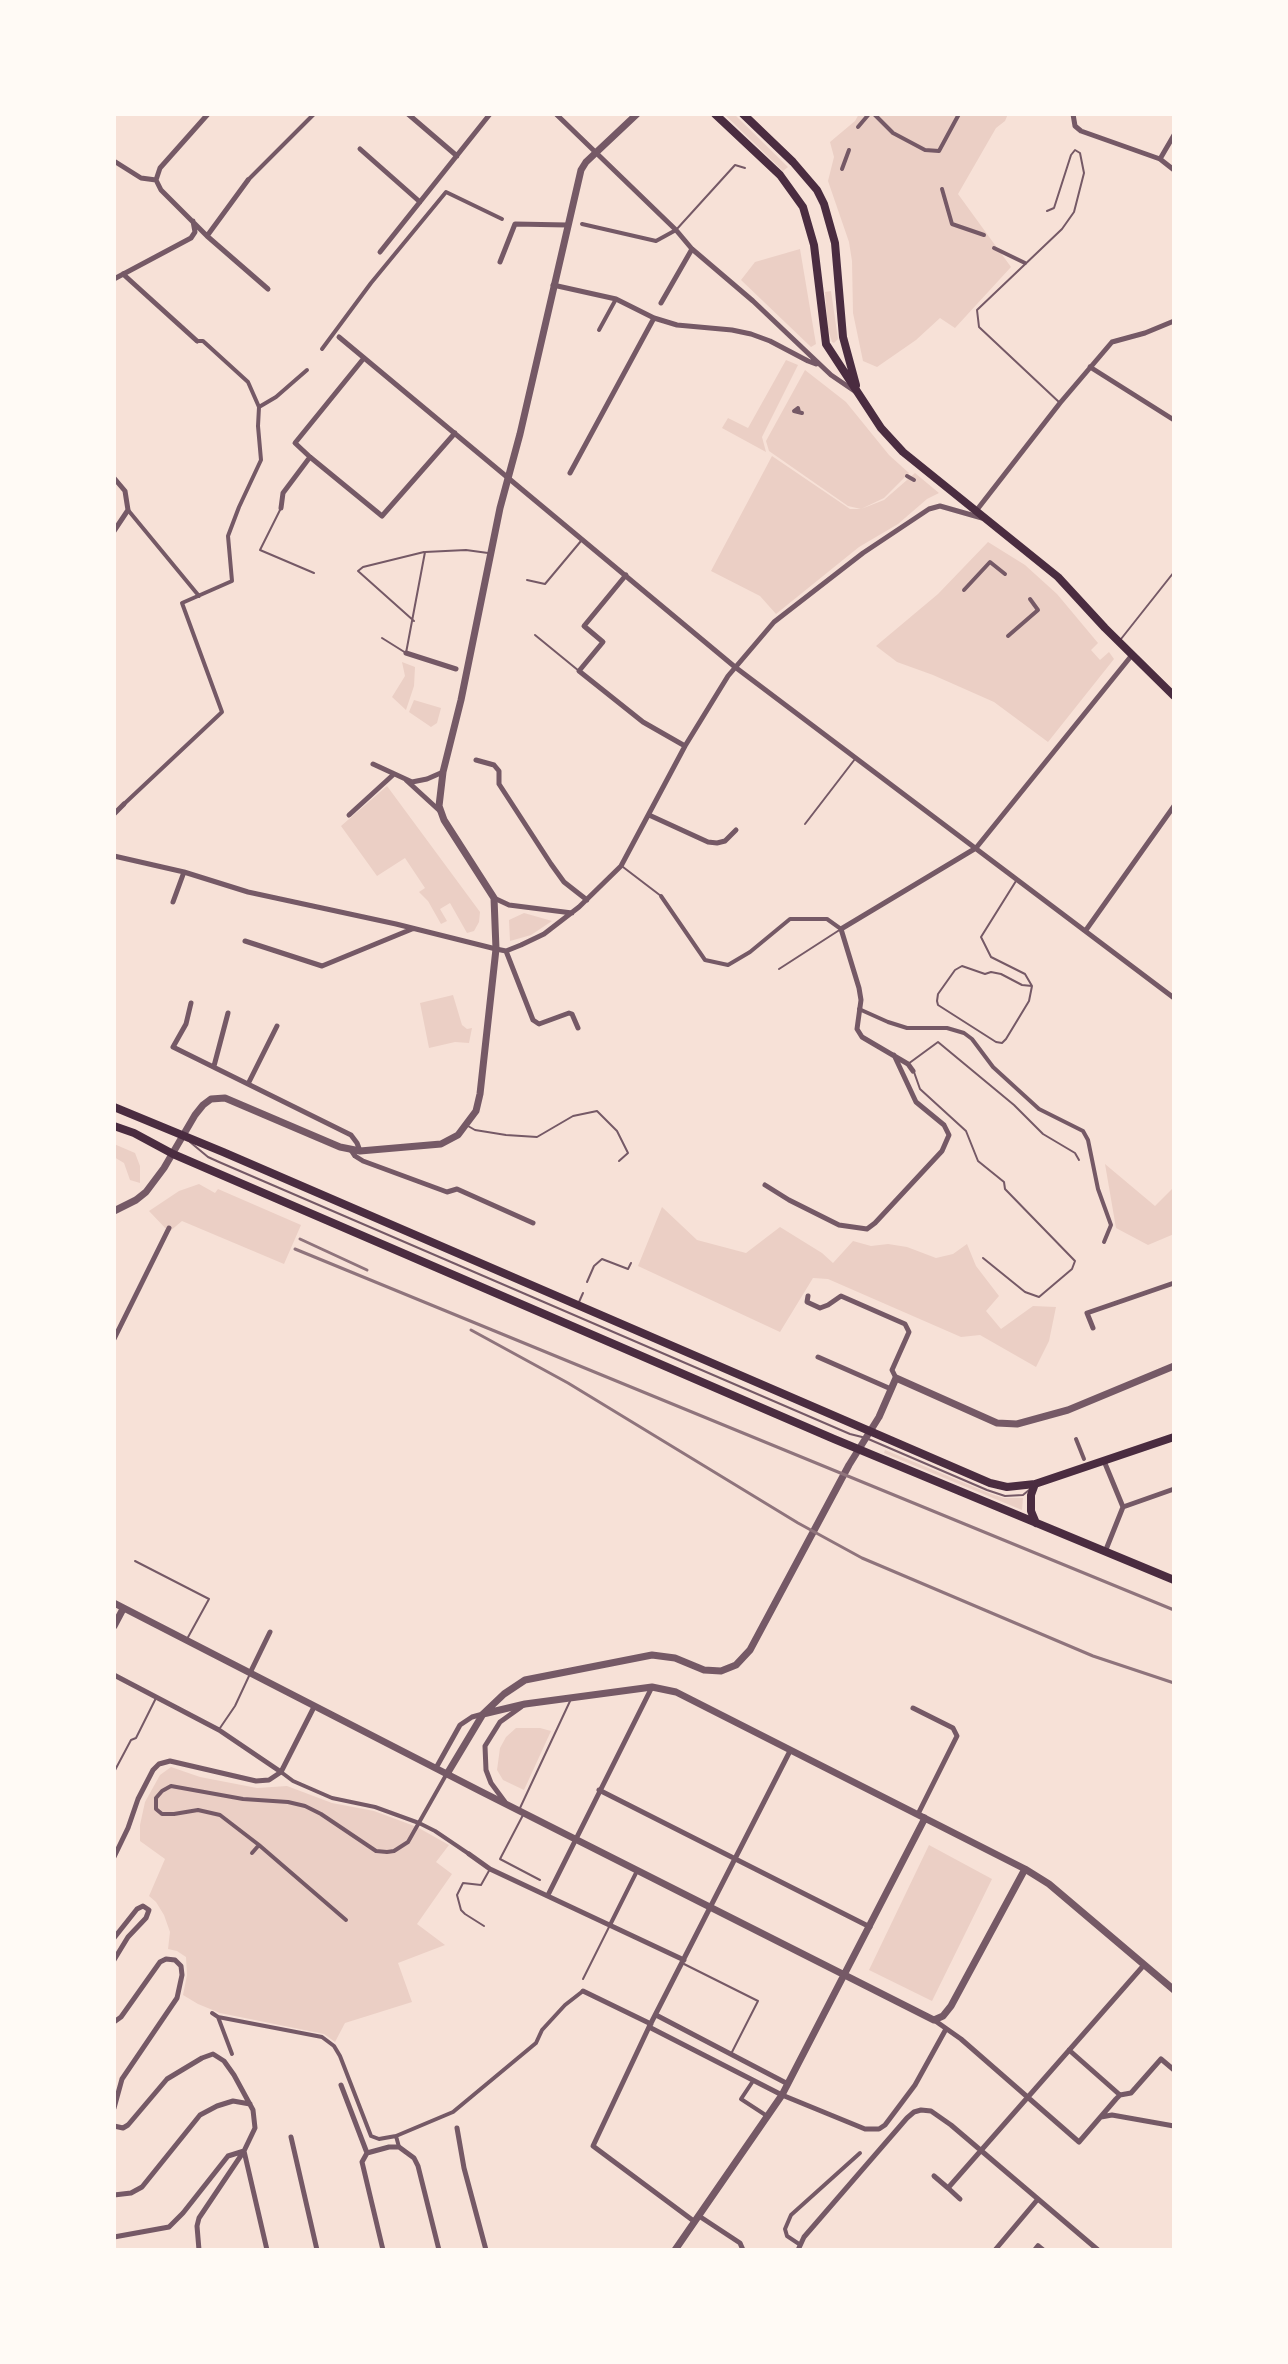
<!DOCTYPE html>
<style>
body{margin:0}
#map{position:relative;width:1288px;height:2364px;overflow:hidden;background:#f7e1d7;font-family:Poppins,sans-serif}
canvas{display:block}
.frame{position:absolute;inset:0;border:116px solid #fffaf5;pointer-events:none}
</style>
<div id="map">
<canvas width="1288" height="2364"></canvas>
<div class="frame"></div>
</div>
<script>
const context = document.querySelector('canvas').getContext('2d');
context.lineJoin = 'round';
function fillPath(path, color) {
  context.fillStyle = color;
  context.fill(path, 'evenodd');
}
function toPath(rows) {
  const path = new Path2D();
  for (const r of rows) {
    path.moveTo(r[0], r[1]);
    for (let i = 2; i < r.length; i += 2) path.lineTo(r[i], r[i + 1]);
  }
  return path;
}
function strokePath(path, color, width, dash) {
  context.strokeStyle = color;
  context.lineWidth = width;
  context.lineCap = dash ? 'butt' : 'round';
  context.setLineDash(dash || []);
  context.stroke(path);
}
fillPath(toPath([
 [724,114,734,114,788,167,783,171],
 [859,114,1008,114,1005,121,996,128,958,194,1011,267,955,328,940,318,916,340,877,367,863,361,853,313,852,261,849,242,828,181,834,157,830,142,855,121],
 [800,249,816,344,811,347,741,280,755,262],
 [831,291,838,339,834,343,832,342,828,329,825,292],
 [786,360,798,365,762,437,766,452,722,428,728,418,748,428],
 [805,370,846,402,889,455,909,473,884,498,861,509,884,500,915,473,939,493,927,499,898,524,859,547,776,614,760,596,711,571,772,456,850,509,861,509,848,506,769,451,766,441],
 [988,542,1025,565,1057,594,1098,643,1091,650,1100,660,1109,652,1114,659,1048,742,994,702,933,675,897,662,876,646,938,594],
 [402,662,415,667,414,686,406,710,392,697,405,676],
 [414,700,441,708,437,723,431,727,409,712],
 [387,786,480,912,479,922,474,931,467,933,450,903,440,909,447,921,441,924,428,901,419,892,425,888,405,858,377,876,341,826],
 [524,913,552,921,531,935,510,941,509,920],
 [453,995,462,1025,467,1029,472,1028,469,1043,455,1042,429,1048,420,1003],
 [114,1144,135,1153,140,1166,140,1183,130,1180,124,1163,114,1157],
 [1105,1164,1155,1206,1174,1187,1174,1234,1148,1245,1116,1228],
 [199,1184,215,1193,218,1189,301,1225,284,1264,182,1221,169,1232,149,1211,179,1191],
 [662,1207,697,1240,746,1253,780,1227,822,1253,833,1263,853,1241,871,1246,888,1244,907,1247,936,1258,953,1254,967,1244,976,1266,999,1296,986,1311,1001,1329,1033,1306,1056,1307,1049,1341,1036,1367,980,1335,961,1337,828,1279,813,1278,780,1332,638,1266],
 [885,1450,991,1494,1004,1498,1023,1498,1022,1510,884,1453],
 [516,1728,540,1728,551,1731,524,1790,503,1780,497,1770,500,1748,506,1737],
 [171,1767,200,1777,257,1788,287,1786,332,1803,374,1811,417,1827,449,1845,436,1862,452,1874,417,1924,445,1945,398,1963,412,2002,345,2023,335,2042,324,2034,220,2013,198,2004,183,1995,187,1975,186,1957,177,1951,168,1949,170,1932,164,1915,156,1902,149,1896,165,1859,140,1841,140,1825,145,1802,160,1775],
 [929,1845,992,1879,932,2001,869,1970]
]), '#ebcfc5');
strokePath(toPath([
 [1047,211,1054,208,1071,155,1075,150,1080,153,1084,173,1074,212,1062,229,977,310,979,327,1060,403],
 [676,230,735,165,745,168],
 [281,508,260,550,314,573],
 [527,580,545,584,581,541],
 [414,621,358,571,363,567,424,552],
 [535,635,579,671],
 [382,638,406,653,425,552,466,550,488,553],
 [1121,639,1174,572],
 [805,824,855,759],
 [623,867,661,896],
 [1016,881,981,937,991,957,1025,974,1032,986,1029,1001,1006,1039,1002,1043,996,1042,938,1005,937,1001,938,994,955,970,962,966,985,974,991,972,1001,974,1022,985,1032,986],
 [779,969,841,929],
 [908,1064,938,1042,1014,1105,1043,1134,1075,1153,1079,1160],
 [914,1072,920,1089,966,1131,978,1161,1004,1182,1005,1189,1075,1261,1072,1269,1039,1297,1025,1292,983,1258],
 [468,1126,475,1130,506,1135,537,1137,573,1116,597,1111,617,1131,628,1153,619,1161],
 [190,1142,208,1157,219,1162,850,1434,866,1438,987,1490,1005,1496,1023,1495,1029,1490],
 [587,1282,594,1266,602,1259,628,1269,631,1263],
 [579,1302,583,1293],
 [135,1561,209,1599,187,1639],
 [220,1728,235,1706,249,1676],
 [114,1772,131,1740,136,1738,156,1698],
 [520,1808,571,1699],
 [523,1815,500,1859,540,1880],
 [484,1926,465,1914,461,1910,457,1895,463,1883,481,1885,490,1869],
 [682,1963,758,2001,731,2054],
 [583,1979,609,1927]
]), '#755966', 2);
strokePath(toPath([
 [874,114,893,133,925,150,939,151,959,114],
 [858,127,869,114],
 [842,169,849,150],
 [248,180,314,114],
 [942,189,952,224,984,235],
 [582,224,656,241,676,230],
 [994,248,1025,263],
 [599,330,616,299],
 [322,349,371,283,446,192,502,219],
 [259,407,276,397,307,370],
 [799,412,798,408,794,411,802,413],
 [907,476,914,480],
 [128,510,199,596],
 [964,590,990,562,1005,574],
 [1008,636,1038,610,1030,599],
 [124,804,222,712,182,603,232,581,228,536,239,507,261,460,258,426,259,407,248,382,203,341,197,341],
 [661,896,705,960,728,965,750,952,790,919,827,919,841,929],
 [859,1009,888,1022,907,1028,947,1028,964,1033,972,1039,993,1067,1039,1109,1083,1131,1088,1140,1098,1189,1111,1225,1104,1242],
 [1076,1439,1084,1459],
 [281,1772,293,1781,332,1798,375,1807,419,1823,435,1831,469,1854],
 [259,1845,346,1920],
 [252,1853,259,1845,220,1815,198,1810,174,1814,162,1814,156,1809,156,1798,162,1791,171,1786,243,1799,288,1802,305,1806,321,1814,376,1851,387,1852,394,1851,408,1842,446,1775],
 [610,1925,637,1871],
 [212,2013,218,2017,322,2037,334,2046,340,2056,371,2136,379,2139,396,2136,453,2112,536,2043,542,2030,565,2005,583,1991],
 [218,2017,232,2054],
 [753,2081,741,2099,767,2116],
 [396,2136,399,2147],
 [799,2244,787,2236,785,2229,791,2215,860,2153],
 [1034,2250,1038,2245,1044,2250]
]), '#755966', 4);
strokePath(toPath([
 [208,114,160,168,156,180,161,190,207,236,268,289],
 [408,114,457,156],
 [556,114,676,230,692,249,753,301,831,375,856,392],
 [1073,114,1075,126,1081,131,1160,159,1174,135],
 [360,149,420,202],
 [1160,159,1174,170],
 [114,161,141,178,156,180],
 [207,236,248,180],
 [380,252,490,114],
 [500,262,515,224,567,225],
 [123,274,197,341],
 [114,279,191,238,195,232,193,221],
 [553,285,616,299,654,318,677,325,732,330,751,334,770,341,808,361,816,364],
 [661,303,692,249],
 [339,337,735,667,1174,998],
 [364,358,295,443,310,457,382,516,455,433],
 [1090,367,1174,420],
 [570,473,654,318],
 [114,478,125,491,128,510,114,531],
 [281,508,283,493,310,457],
 [976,511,1060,403,1112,342,1145,333,1174,321],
 [626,575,584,626,603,642,579,671,643,722,685,746],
 [406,653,456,669],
 [476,760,494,765,499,771,499,784,551,864,564,882,587,900],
 [373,764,412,782,427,779,443,772],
 [406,780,441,812],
 [114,814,124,804],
 [349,815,394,774],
 [649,815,708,842,717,843,725,841,736,830],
 [114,856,184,872,248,892,396,924,496,949,506,951,521,945,544,934,579,907,621,866,685,746,728,676,774,622,863,553,929,509,940,506,982,518],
 [494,898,509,905,572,913],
 [173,902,184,872],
 [1086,930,1174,806],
 [245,941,322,966,412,929],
 [506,951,533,1020,539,1024,569,1013,572,1014,578,1028],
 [191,1003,186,1024,173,1047,351,1135,357,1143,360,1151],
 [214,1066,228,1013],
 [913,1071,908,1064,862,1037,857,1029,861,1000,859,988,841,929,976,848,1132,655],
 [248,1084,277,1026],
 [351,1150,355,1156,363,1161,447,1192,457,1189,533,1223],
 [765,1185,789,1200,839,1225,867,1229,875,1223,942,1151,949,1135,944,1125,916,1102,894,1055],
 [808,1296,807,1302,820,1308,828,1305,841,1296,905,1324,909,1332,892,1370,896,1378],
 [1093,1328,1087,1313,1174,1283],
 [114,1339,169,1228],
 [818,1357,891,1389],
 [1104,1461,1123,1507],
 [1105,1552,1123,1507,1174,1489],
 [250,1673,270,1632],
 [114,1675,219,1730,281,1772],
 [913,1708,953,1728,957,1736,918,1814],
 [436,1768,460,1725,472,1717,483,1714],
 [599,1790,870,1927],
 [505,1802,491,1783,486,1770,485,1746,500,1722,521,1707],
 [469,1854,490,1869,684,1960],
 [114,1857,128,1828,138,1799,153,1770,159,1764,170,1761,256,1781,269,1780,281,1772,314,1707],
 [548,1895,652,1687],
 [114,1938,137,1909,143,1906,149,1910,146,1918,128,1937,114,1960],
 [583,1991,651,2024],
 [656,2015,788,2084],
 [934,2020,961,2039,1079,2142,1116,2099,1120,2095,1131,2093,1161,2059,1174,2070],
 [114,2022,121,2017,160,1962,166,1959,175,1960,181,1966,182,1975,177,1998,122,2079,114,2108],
 [649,2027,782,2095,865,2129,879,2129,885,2125,915,2085,946,2029],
 [1069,2050,1120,2095],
 [341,2085,367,2153],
 [1101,2117,1112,2115,1174,2126],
 [114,2126,123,2128,128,2125,167,2079,202,2058,213,2054,224,2061,234,2075,253,2110,255,2128,244,2151,199,2218,197,2226,199,2250],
 [457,2128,464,2168,486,2250],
 [291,2137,317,2250],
 [244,2151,267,2250],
 [934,2176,948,2188],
 [114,2195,131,2193,142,2187,200,2115,217,2106,233,2101,250,2104],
 [960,2199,948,2188,1144,1965],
 [1038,2199,1098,2250],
 [699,2216,740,2243,743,2250],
 [695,2222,593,2146,649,2027,790,1751],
 [114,2237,169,2227,183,2213,228,2156,244,2151],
 [383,2250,362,2162,367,2153,389,2147,399,2147,414,2158,418,2166,439,2250],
 [798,2250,804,2237,907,2118,914,2112,921,2110,931,2111,951,2125,1038,2199,995,2250]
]), '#755966', 5);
strokePath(toPath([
 [114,1211,136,1200,146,1192,164,1168,195,1115,203,1105,211,1099,225,1098,340,1147,360,1151,441,1144,458,1135,476,1111,480,1094,496,949,494,898,444,820,439,806,443,772,461,700,500,508,520,434,581,170,586,162,637,114],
 [114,1603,480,1791,934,2020,943,2016,951,2006,1025,1869],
 [114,1626,123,1609],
 [483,1714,504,1694,525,1680,652,1655,675,1658,704,1670,721,1671,736,1665,750,1650,849,1465,879,1417,896,1378,997,1423,1017,1424,1068,1410,1174,1366],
 [447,1774,483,1714,525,1704,652,1687,676,1692,1025,1869,1049,1884,1174,1990],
 [675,2250,782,2095,925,1818]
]), '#755966', 7);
strokePath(toPath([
 [715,114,780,175,803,207,814,245,826,344,881,428,903,452,1058,577,1105,628,1174,696],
 [743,114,793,162,817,190,824,204,835,243,843,337,856,385]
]), '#4a2c40', 8);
strokePath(toPath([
 [114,1107,223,1152,990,1483,1007,1487,1035,1484,1174,1437],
 [114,1126,134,1133,173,1154,834,1439,1174,1580],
 [1035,1484,1031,1495,1031,1511,1036,1523]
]), '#4a2c40', 8);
strokePath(toPath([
 [300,1239,367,1270],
 [295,1249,1174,1610],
 [471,1330,568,1383,798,1523,862,1558,1093,1656,1174,1683]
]), '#8f747c', 3);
</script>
